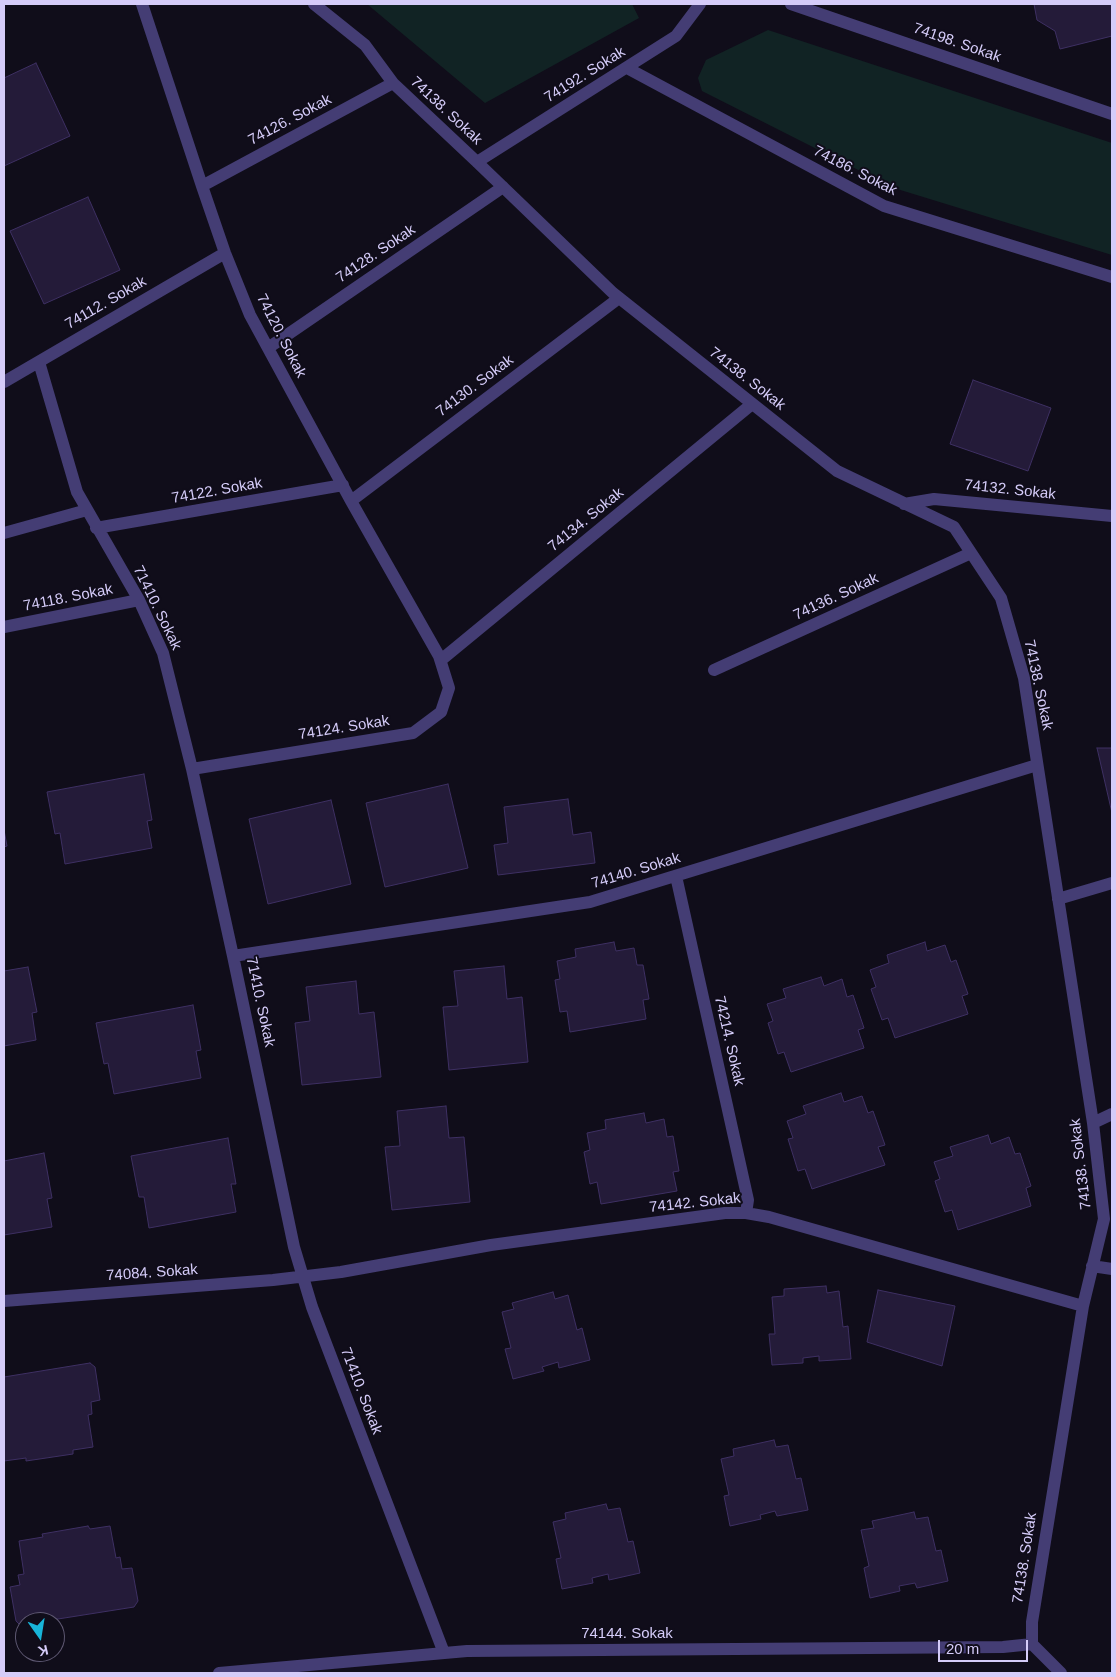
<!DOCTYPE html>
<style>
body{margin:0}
#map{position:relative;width:1116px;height:1677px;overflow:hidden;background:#100d1a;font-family:Arial,sans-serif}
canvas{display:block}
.frame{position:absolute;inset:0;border:5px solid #d5ccf9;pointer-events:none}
.north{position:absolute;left:15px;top:1612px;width:50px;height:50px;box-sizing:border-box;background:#100d1a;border:1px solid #5f5973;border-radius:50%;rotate:167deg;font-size:14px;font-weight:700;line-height:20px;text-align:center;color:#d5ccf9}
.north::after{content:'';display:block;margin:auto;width:18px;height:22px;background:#18b5d9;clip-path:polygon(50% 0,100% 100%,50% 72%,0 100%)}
.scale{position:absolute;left:938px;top:1640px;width:90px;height:22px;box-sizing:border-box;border:2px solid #d5ccf9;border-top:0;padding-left:6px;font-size:15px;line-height:18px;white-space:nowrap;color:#d5ccf9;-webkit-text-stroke:4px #100d1a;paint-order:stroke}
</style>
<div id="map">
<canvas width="1116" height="1677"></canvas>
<div class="frame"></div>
<div class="north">K</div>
<div class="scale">20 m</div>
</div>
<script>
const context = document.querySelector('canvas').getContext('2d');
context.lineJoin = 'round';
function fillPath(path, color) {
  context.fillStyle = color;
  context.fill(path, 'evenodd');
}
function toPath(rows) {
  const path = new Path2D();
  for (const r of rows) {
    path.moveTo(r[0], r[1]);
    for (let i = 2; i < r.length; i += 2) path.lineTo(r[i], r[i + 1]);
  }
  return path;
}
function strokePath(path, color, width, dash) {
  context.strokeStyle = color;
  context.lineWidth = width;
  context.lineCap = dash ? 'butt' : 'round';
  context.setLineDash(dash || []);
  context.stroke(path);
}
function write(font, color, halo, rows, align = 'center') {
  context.font = font + ' Arial,sans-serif';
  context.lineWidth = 4;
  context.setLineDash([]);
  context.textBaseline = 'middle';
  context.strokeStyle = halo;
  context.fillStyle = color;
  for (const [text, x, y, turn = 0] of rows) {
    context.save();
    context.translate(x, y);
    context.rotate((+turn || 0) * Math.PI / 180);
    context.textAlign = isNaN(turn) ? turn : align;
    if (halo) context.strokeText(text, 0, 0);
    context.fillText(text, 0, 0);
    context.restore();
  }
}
fillPath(toPath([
 [367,4,632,4,639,18,485,103],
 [768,30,1112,143,1112,255,894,188,702,91,698,78,706,60]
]), '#112324');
const building = toPath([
 [1034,4,1112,4,1112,36,1060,49,1055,31,1037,20,1034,4],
 [36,63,70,136,4,166,4,78,36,63],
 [88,197,120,270,44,304,10,231,88,197],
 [973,380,1051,408,1028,471,950,444,973,380],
 [1097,748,1112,748,1112,813,1097,748],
 [144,774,152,820,147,821,152,848,65,864,60,833,55,834,47,792,144,774],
 [448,784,468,868,385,887,366,803,448,784],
 [568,799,573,835,591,832,595,863,498,875,494,845,508,843,504,807,568,799],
 [331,800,351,884,268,904,249,819,331,800],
 [4,830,7,846,4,847,4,830],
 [614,942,616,951,634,948,637,965,643,965,649,999,643,1000,646,1019,570,1032,567,1011,560,1012,555,980,560,979,557,961,576,957,575,949,614,942],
 [925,942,927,951,945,945,951,962,956,960,968,994,962,996,968,1014,895,1038,888,1018,882,1020,871,989,876,987,870,970,889,963,887,955,925,942],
 [504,966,507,999,522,997,528,1062,449,1070,443,1007,458,1006,454,971,504,966],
 [28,967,37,1012,32,1013,36,1040,4,1046,4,971,28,967],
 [821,977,824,986,842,979,847,997,853,995,864,1028,858,1030,864,1048,791,1072,784,1052,778,1054,768,1023,773,1021,767,1004,786,998,783,989,821,977],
 [356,981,359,1014,374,1012,381,1077,302,1085,295,1023,310,1021,306,987,356,981],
 [193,1005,201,1050,196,1051,201,1078,114,1094,108,1063,104,1064,96,1023,193,1005],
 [841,1093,844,1102,862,1096,868,1113,873,1111,885,1145,878,1147,885,1165,812,1189,805,1169,798,1171,788,1139,793,1138,787,1121,806,1114,803,1106,841,1093],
 [446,1106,449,1138,464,1137,470,1202,392,1210,385,1147,400,1146,397,1111,446,1106],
 [644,1113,646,1123,664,1119,667,1137,673,1136,679,1171,673,1172,677,1191,601,1204,597,1182,590,1184,584,1152,590,1150,587,1133,606,1129,605,1120,644,1113],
 [988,1135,991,1144,1009,1137,1015,1154,1020,1153,1031,1186,1026,1188,1031,1206,958,1230,952,1210,945,1212,935,1181,940,1179,934,1162,953,1156,950,1147,988,1135],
 [228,1138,236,1184,231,1184,236,1212,149,1228,144,1197,139,1197,131,1156,228,1138],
 [44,1153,52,1198,47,1199,52,1227,4,1235,4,1161,44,1153],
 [826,1286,827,1293,839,1291,843,1327,848,1326,851,1359,819,1361,819,1356,803,1358,803,1363,772,1365,769,1334,775,1334,772,1297,784,1296,784,1289,826,1286],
 [878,1290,955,1306,942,1366,867,1342,878,1290],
 [553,1292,555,1299,568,1295,577,1330,582,1328,590,1360,559,1368,558,1362,542,1367,544,1371,513,1379,505,1349,511,1348,502,1312,514,1309,512,1303,553,1292],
 [90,1363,95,1367,100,1400,91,1402,92,1414,88,1415,93,1447,73,1450,73,1454,26,1461,26,1458,4,1461,4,1377,90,1363],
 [774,1440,776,1447,788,1445,796,1479,801,1478,808,1510,777,1516,775,1511,760,1515,761,1519,730,1526,724,1496,729,1495,721,1459,734,1456,733,1449,774,1440],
 [606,1504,608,1510,620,1508,628,1542,633,1541,640,1573,609,1580,608,1574,592,1578,593,1583,562,1589,556,1559,561,1558,553,1522,566,1519,565,1513,606,1504],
 [914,1512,916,1519,928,1517,936,1551,941,1550,948,1581,917,1588,915,1583,899,1586,900,1591,870,1598,864,1568,869,1566,861,1530,874,1528,872,1521,914,1512],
 [88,1526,90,1529,110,1526,116,1558,120,1557,122,1569,132,1568,138,1601,134,1607,39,1622,25,1622,25,1624,20,1625,16,1621,10,1587,20,1585,18,1575,24,1574,19,1541,43,1537,42,1534,88,1526]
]);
fillPath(building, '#241b39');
strokePath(building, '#3e3063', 1);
strokePath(toPath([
 [142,4,202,186,225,253,250,315,351,501,439,656,449,688,441,712,413,733,192,769],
 [314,4,365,45,393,83,477,162,613,293,837,471,954,527,1001,598,1024,678,1093,1123,1104,1219,1083,1306,1032,1622,1032,1644,1061,1673],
 [791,4,1112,114],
 [627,68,884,206,1112,277],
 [477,162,676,36,700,4],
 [202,186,393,83],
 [268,348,503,187],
 [39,362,77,492,139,600,163,653,192,769,233,956,294,1247,312,1307,444,1653],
 [4,382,225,253],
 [351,501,619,298],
 [904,504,934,499,1112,516],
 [96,528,343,485],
 [4,533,87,510],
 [4,627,139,600],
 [441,660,752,404],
 [714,670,971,553],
 [676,876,748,1200,746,1213],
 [1058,899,1112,883],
 [233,956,590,902,1037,765],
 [1093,1123,1112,1114],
 [1092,1266,1112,1269],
 [4,1301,273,1280,341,1272,491,1245,725,1213,746,1213,769,1217,1083,1306],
 [219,1673,467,1651,1003,1647,1032,1644]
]), '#443d74', 12);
write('15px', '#d5ccf9', '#100d1a', [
 ["74198. Sokak",957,43,19],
 ["74192. Sokak",585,75,-32],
 ["74138. Sokak",446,111,43],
 ["74126. Sokak",290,120,-28],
 ["74186. Sokak",855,171,27],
 ["74128. Sokak",376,254,-34],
 ["74112. Sokak",106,303,-30],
 ["74120. Sokak",281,336,63],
 ["74138. Sokak",747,379,38],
 ["74130. Sokak",475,386,-37],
 ["74132. Sokak",1010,490,6],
 ["74122. Sokak",217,491,-10],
 ["74134. Sokak",586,520,-39],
 ["74136. Sokak",836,597,-25],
 ["74118. Sokak",68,598,-11],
 ["71410. Sokak",157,608,64],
 ["74138. Sokak",1038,685,78],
 ["74124. Sokak",344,728,-9],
 ["74140. Sokak",636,871,-17],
 ["71410. Sokak",260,1002,78],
 ["74214. Sokak",729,1041,77],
 ["74138. Sokak",1081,1164,-97],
 ["74142. Sokak",695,1203,-6],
 ["74084. Sokak",152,1273,-4],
 ["71410. Sokak",361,1391,69],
 ["74138. Sokak",1025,1558,-81],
 ["74144. Sokak",627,1634]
]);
</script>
